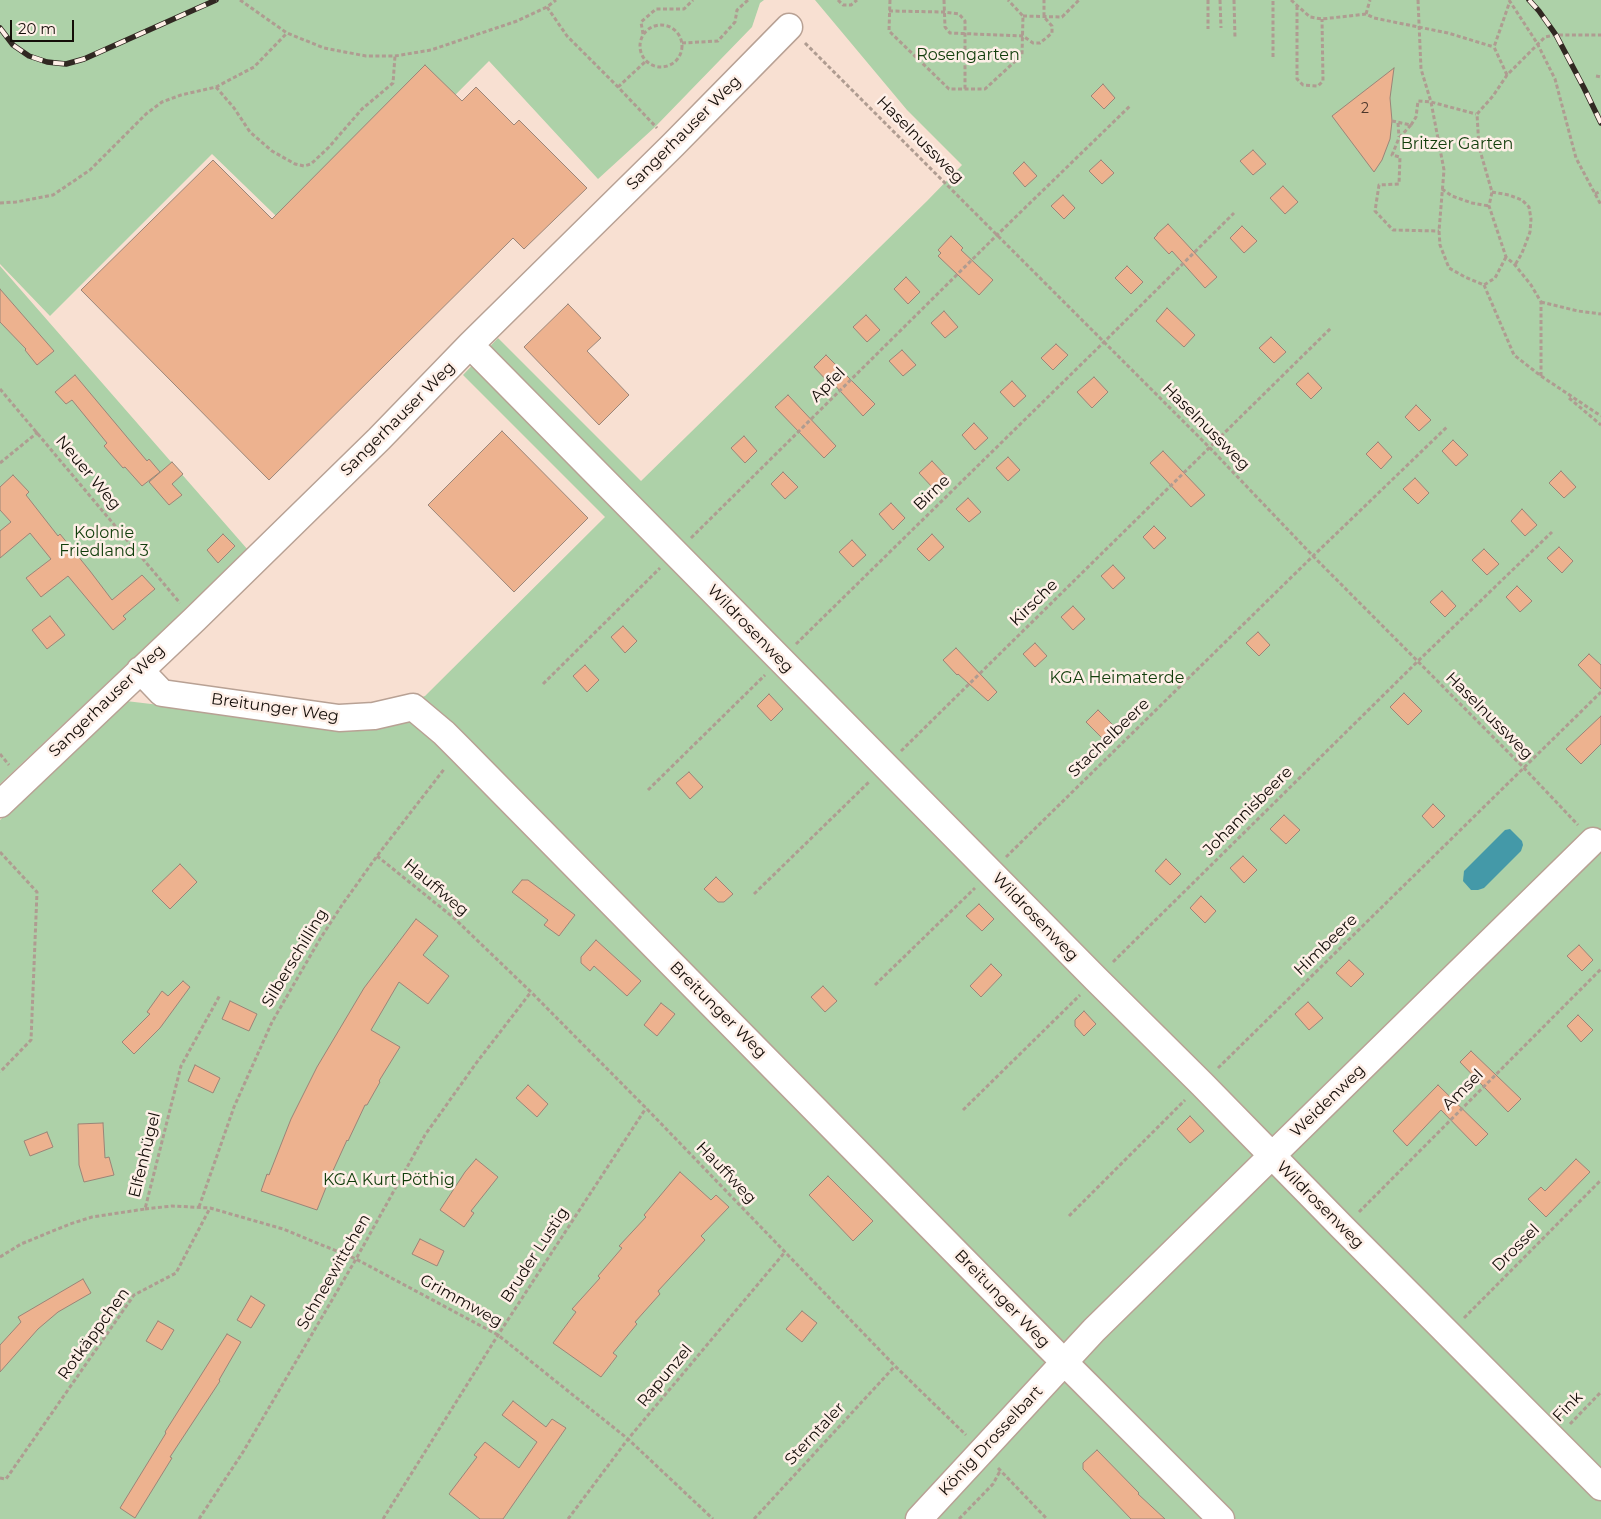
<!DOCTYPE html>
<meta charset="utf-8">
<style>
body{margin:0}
#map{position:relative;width:1601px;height:1519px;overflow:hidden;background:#f8e0d2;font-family:Montserrat,sans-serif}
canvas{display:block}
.scale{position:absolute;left:10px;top:20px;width:64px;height:22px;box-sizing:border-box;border:2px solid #140d08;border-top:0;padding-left:6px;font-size:15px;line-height:18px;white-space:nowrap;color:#140d08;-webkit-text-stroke:4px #feefe7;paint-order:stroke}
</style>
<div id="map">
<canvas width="1601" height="1519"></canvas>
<div class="scale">20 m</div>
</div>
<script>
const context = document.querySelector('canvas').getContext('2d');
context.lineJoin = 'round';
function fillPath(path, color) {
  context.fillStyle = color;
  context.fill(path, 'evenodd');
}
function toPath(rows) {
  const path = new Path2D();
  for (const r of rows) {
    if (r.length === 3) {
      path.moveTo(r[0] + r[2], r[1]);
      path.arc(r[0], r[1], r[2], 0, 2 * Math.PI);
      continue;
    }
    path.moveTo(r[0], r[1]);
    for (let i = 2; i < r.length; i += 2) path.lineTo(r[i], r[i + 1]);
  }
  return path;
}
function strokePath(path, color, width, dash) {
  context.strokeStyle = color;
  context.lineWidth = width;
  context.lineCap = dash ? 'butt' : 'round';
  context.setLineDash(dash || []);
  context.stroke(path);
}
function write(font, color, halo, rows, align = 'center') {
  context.font = font + ' Montserrat,sans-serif';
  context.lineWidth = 5;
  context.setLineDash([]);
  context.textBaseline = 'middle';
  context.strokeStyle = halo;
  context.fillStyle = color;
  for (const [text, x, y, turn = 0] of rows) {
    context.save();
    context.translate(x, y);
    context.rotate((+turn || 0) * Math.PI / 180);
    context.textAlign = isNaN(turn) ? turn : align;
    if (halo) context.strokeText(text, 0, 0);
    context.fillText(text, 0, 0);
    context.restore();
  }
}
fillPath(toPath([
 [0,0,764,0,760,3,752,27,655,127,598,179,489,61,306,245,212,154,50,316,0,264],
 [815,0,1601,0,1601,1519,0,1519,0,820,126,701,370,730,398,705,425,696,605,517,463,375,498,338,641,481,927,201,962,165,907,110],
 [0,266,248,550,0,784]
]), '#add1a8');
fillPath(toPath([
 [1510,829,1522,841,1523,845,1521,851,1484,888,1478,890,1471,890,1463,881,1464,871,1505,830]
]), '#4499a8');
const building = toPath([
 [425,65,462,101,476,87,514,125,519,120,587,188,524,249,513,238,269,480,81,290,213,160,272,219,425,65],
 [1394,68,1390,98,1392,121,1390,139,1382,160,1374,172,1332,116,1394,68],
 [1103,84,1115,98,1104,109,1091,96,1103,84],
 [1253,150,1266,164,1253,175,1240,161,1253,150],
 [1101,160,1114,173,1102,184,1089,171,1101,160],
 [1024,162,1037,176,1025,187,1013,173,1024,162],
 [1283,186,1298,202,1285,214,1270,198,1283,186],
 [1063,195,1075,208,1064,219,1051,206,1063,195],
 [1168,224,1217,277,1205,288,1172,251,1169,254,1154,238,1157,235,1157,234,1168,224],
 [1242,226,1257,241,1244,253,1230,238,1242,226],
 [951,236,963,248,961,250,993,280,979,295,938,256,941,253,938,250,951,236],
 [1127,266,1143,282,1131,294,1115,278,1127,266],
 [906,277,920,292,908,304,894,289,906,277],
 [0,289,54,351,37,365,25,350,26,349,0,322,0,289],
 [568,304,601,338,587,351,629,395,599,425,524,347,568,304],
 [1167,308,1195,335,1184,347,1156,321,1167,308],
 [944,311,958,327,945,338,931,323,944,311],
 [866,315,880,330,867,342,853,327,866,315],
 [1271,337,1286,352,1274,363,1259,348,1271,337],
 [1056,344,1068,355,1053,370,1041,358,1056,344],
 [902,350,916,365,903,376,889,361,902,350],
 [826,355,875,404,863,416,830,380,828,382,814,367,826,355],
 [1308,373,1322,388,1311,399,1296,384,1308,373],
 [75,375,147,461,149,459,160,472,142,486,125,467,123,468,104,446,107,443,72,400,66,404,55,392,75,375],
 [1094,377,1108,392,1092,408,1077,392,1094,377],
 [1012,381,1026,396,1014,407,1000,392,1012,381],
 [788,395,836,446,824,458,775,407,788,395],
 [1416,405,1431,420,1419,431,1405,417,1416,405],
 [974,423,988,438,975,450,962,435,974,423],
 [502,431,588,518,514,592,428,505,502,431],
 [744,436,757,451,745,463,731,448,744,436],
 [1453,440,1468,455,1456,466,1442,451,1453,440],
 [1378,442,1392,457,1381,469,1366,454,1378,442],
 [1163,451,1205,495,1191,507,1150,463,1163,451],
 [1008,457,1020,470,1008,481,996,468,1008,457],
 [932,461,946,476,933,488,919,473,932,461],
 [172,462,183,474,172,484,182,495,169,505,149,482,172,462],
 [1561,471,1576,487,1564,498,1549,483,1561,471],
 [783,472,798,487,785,499,771,484,783,472],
 [13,475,29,492,26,495,58,536,60,534,90,571,112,600,142,575,155,589,123,616,126,619,113,630,68,576,41,597,26,578,51,559,30,533,0,558,0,531,11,522,0,510,0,487,13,475],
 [1415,478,1429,493,1418,504,1403,489,1415,478],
 [968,498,981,512,969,522,956,509,968,498],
 [891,503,905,518,893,530,879,514,891,503],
 [1522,509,1537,525,1525,536,1511,521,1522,509],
 [1154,526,1166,538,1154,549,1143,537,1154,526],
 [223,534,235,546,218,563,207,550,223,534],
 [932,534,944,547,929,561,917,549,932,534],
 [852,540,866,555,853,567,839,552,852,540],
 [1559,547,1573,561,1562,573,1547,558,1559,547],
 [1484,549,1499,564,1487,575,1472,560,1484,549],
 [1113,565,1125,578,1113,589,1101,576,1113,565],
 [1517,586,1532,601,1520,612,1506,597,1517,586],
 [1442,591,1456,606,1445,617,1430,602,1442,591],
 [1073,606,1085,619,1073,630,1061,617,1073,606],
 [50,616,65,635,47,649,32,630,50,616],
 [623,626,637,641,625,653,611,637,623,626],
 [1258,632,1270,645,1259,656,1246,643,1258,632],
 [1035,643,1047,656,1035,667,1023,654,1035,643],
 [956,648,997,692,988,701,958,674,957,675,943,660,956,648],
 [1589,654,1601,665,1601,689,1578,665,1589,654],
 [585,665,599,680,587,692,573,676,585,665],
 [1404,693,1422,711,1408,725,1390,707,1404,693],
 [769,694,783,709,771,721,757,706,769,694],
 [1098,710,1115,727,1103,739,1086,722,1098,710],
 [1601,716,1601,744,1581,764,1566,749,1601,716],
 [689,772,703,787,690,799,676,783,689,772],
 [1433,804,1445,816,1433,828,1422,816,1433,804],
 [1284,815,1300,830,1286,844,1270,829,1284,815],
 [1243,856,1257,870,1244,883,1230,868,1243,856],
 [1166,859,1181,874,1170,885,1155,871,1166,859],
 [180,864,197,882,170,909,152,891,180,864],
 [716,877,733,894,724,902,718,902,704,889,716,877],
 [522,880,528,880,575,915,559,936,544,925,548,920,512,892,522,880],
 [1201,896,1216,911,1205,923,1190,908,1201,896],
 [979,904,994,919,982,931,966,916,979,904],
 [416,919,438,936,423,955,449,976,428,1004,399,982,371,1030,400,1047,379,1081,380,1082,367,1105,365,1105,348,1141,347,1140,331,1175,317,1210,261,1191,267,1174,269,1175,291,1119,317,1067,364,988,416,919],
 [596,940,641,981,627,996,594,966,590,971,581,963,581,957,596,940],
 [1579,945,1593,960,1582,971,1567,956,1579,945],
 [1349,960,1364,974,1351,987,1336,973,1349,960],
 [991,964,1002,975,981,997,970,986,991,964],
 [183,981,190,987,160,1028,134,1054,122,1042,150,1014,147,1012,162,991,168,996,183,981],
 [823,986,837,1001,825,1012,811,997,823,986],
 [230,1001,257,1014,249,1031,222,1019,230,1001],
 [1308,1002,1323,1018,1309,1030,1295,1014,1308,1002],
 [661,1003,675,1014,657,1036,644,1025,661,1003],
 [1084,1011,1096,1024,1084,1036,1075,1026,1075,1020,1084,1011],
 [1578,1015,1593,1030,1581,1042,1567,1026,1578,1015],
 [1471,1051,1521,1099,1508,1112,1460,1062,1471,1051],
 [195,1065,220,1078,213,1093,188,1081,195,1065],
 [528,1085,548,1104,537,1117,516,1098,528,1085],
 [1438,1085,1488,1134,1476,1146,1441,1110,1407,1146,1393,1131,1438,1085],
 [1190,1116,1204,1131,1190,1143,1177,1129,1190,1116],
 [103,1123,105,1158,109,1157,114,1175,84,1182,79,1165,78,1124,103,1123],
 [47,1132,53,1147,30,1156,24,1141,47,1132],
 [476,1159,498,1177,471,1211,474,1213,464,1227,440,1210,465,1172,476,1159],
 [1576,1159,1590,1172,1546,1217,1528,1199,1541,1187,1545,1191,1576,1159],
 [680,1172,711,1200,716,1195,729,1207,701,1236,705,1240,658,1291,660,1294,635,1322,637,1324,613,1353,617,1356,601,1377,553,1343,576,1312,572,1309,600,1278,598,1276,622,1248,619,1246,646,1217,644,1215,680,1172],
 [828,1176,873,1221,853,1241,809,1195,828,1176],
 [420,1239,444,1251,437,1266,412,1254,420,1239],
 [83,1279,91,1293,58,1312,38,1329,0,1372,0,1345,21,1322,18,1317,83,1279],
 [251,1296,265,1305,251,1328,237,1320,251,1296],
 [802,1311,817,1323,802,1342,786,1329,802,1311],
 [158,1321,174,1330,162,1350,146,1341,158,1321],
 [227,1334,241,1342,219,1380,220,1381,170,1457,172,1458,135,1518,120,1508,166,1433,165,1432,227,1334],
 [513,1401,546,1427,552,1419,566,1428,503,1519,480,1519,449,1494,477,1457,474,1455,485,1442,519,1468,537,1442,502,1415,513,1401],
 [1097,1450,1139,1493,1138,1494,1165,1519,1131,1519,1083,1469,1083,1463,1097,1450]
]);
fillPath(building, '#edb28f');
strokePath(building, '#9b8578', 1);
const minor = toPath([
 [470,345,1096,979,1202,1084,1343,1228,1601,1487],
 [140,670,162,693,339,718,374,716,413,707,444,733,461,750,1064,1362,1221,1519],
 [0,804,195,619,379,439,470,345,673,145,789,27],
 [919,1519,1094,1330,1593,841]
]);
strokePath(minor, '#b8a194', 29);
strokePath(toPath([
 [240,0,287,33,324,48,366,56,395,56,431,50,517,21,547,7,556,0],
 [838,0,843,5,851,5,857,0],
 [890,0,889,31,949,89,985,89,1022,55,1023,16,1008,0],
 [944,0,945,27,950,33,1023,36,1033,43,1040,43,1052,33,1052,26,1044,17,1044,0],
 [1208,0,1208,29],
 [1220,0,1221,28],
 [1234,0,1235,38],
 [1291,0,1310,17,1322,19,1366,14,1374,18,1448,33,1494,47],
 [1418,0,1421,69,1431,102,1444,170,1439,231,1440,245,1449,268,1465,277,1484,285,1495,278,1506,257],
 [1509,0,1537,43,1555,79,1576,158,1601,205],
 [1297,6,1297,79,1303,85,1318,86,1323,81,1322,19],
 [547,7,567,36,618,87,657,128],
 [889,11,944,12,959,14,965,21,965,89],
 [1366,14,1370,0],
 [1023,16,1062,17,1079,0],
 [661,46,21],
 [643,34,641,22,656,9,684,9,693,0],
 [682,43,718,41,735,22,737,10,748,0],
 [805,43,1210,448,1313,556,1524,768,1578,825],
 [1273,57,1273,0],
 [1507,75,1494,47,1510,1],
 [1596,76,1601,77],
 [216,87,234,108,250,132,272,151,295,164,304,166,311,164,329,147,362,109,393,83,395,56],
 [618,87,646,61],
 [1392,121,1411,125,1399,138,1392,155,1400,157,1399,184,1379,185,1375,211,1393,230,1439,231],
 [1398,123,1399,137],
 [1411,125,1416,117,1418,101,1431,102,1476,114],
 [1442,189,1452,196,1472,203,1489,206],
 [1492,192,1509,195,1522,200,1529,207,1531,219,1530,232,1522,253,1515,265],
 [1595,194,1601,191],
 [0,203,16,202,53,195,90,170,146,114,162,102,181,95,216,87,254,67,287,33],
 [1484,285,1514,355,1541,376,1601,416],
 [1541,302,1578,311,1601,314],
 [1541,376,1541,302,1531,285,1515,265,1506,257,1489,206,1492,192,1479,147,1477,114,1493,96,1507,75,1545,37,1556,35,1601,35],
 [0,389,180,603],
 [1569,398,1601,425],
 [0,463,38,432],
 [691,538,997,235,1131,105],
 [796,644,1104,342,1234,213],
 [543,684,660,568],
 [901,751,1331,328],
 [0,754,9,765],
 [648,790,765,675],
 [0,852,37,892,31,1040,0,1072],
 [377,856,454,918,531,992,646,1108,895,1366,966,1435],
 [1006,857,1313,556,1448,426],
 [754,894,870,781],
 [1113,962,1417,662,1552,532],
 [875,985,975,888],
 [1218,1068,1601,692],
 [963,1110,1080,995],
 [199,1207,234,1107,272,1022,320,939,342,905,377,856,445,768],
 [145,1209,172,1206,210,1208,283,1229,356,1259,498,1335,628,1439,713,1519],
 [1359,1212,1601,969],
 [1069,1216,1185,1100],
 [0,1257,21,1244,70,1224,92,1217,145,1209,181,1066,220,995],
 [1464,1318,1601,1180],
 [1570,1424,1601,1392],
 [998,1468,1047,1519],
 [0,1478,6,1479,134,1295,176,1273,210,1208],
 [199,1519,243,1452,356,1259,425,1135,477,1062,531,992],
 [383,1519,498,1335,646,1108],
 [568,1519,628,1439,785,1252],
 [754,1519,895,1366],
 [959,1519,993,1484,1000,1471]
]), '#af9c91', 3, [4, 2.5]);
strokePath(minor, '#fff', 26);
const rail = toPath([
 [1529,0,1539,11,1556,35,1584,88,1601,123],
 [0,28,13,45,29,56,47,62,66,64,84,59,216,0]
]);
strokePath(rail, '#312822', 5.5);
strokePath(rail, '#feefe7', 4, [11]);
write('14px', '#4a362a', null, [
 ["2",1365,109]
]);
write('16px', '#113d0b', '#feefe7', [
 ["Rosengarten",968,55],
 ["Britzer Garten",1457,144],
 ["Kolonie",104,533],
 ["Friedland 3",104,551],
 ["KGA Heimaterde",1117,678],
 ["KGA Kurt Pöthig",389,1180]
]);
write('16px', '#140d08', '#feefe7', [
 ["Sangerhauser Weg",684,133,-45],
 ["Haselnussweg",920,140,45],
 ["Apfel",828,385,-45],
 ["Sangerhauser Weg",398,419,-45],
 ["Haselnussweg",1206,427,45],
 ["Neuer Weg",88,473,50],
 ["Birne",932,493,-44],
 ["Kirsche",1034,603,-44],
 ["Wildrosenweg",750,629,46],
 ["Sangerhauser Weg",107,701,-44],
 ["Breitunger Weg",275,708,8],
 ["Haselnussweg",1489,716,45],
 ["Stachelbeere",1109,738,-44],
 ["Johannisbeere",1248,811,-45],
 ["Hauffweg",436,888,40],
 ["Wildrosenweg",1035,917,46],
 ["Himbeere",1326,945,-44],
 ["Silberschilling",295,958,-59],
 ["Breitunger Weg",718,1010,45],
 ["Amsel",1463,1090,-45],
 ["Weidenweg",1328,1101,-44],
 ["Elfenhügel",145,1155,-76],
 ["Hauffweg",726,1173,46],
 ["Wildrosenweg",1320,1205,45],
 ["Drossel",1516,1248,-45],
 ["Bruder Lustig",535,1255,-57],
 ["Schneewittchen",334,1272,-60],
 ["Breitunger Weg",1002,1299,46],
 ["Grimmweg",461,1301,29],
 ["Rotkäppchen",94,1334,-54],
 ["Rapunzel",665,1376,-50],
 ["Fink",1568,1407,-46],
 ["Sterntaler",815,1434,-47],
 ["König Drosselbart",991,1441,-47]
]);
</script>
